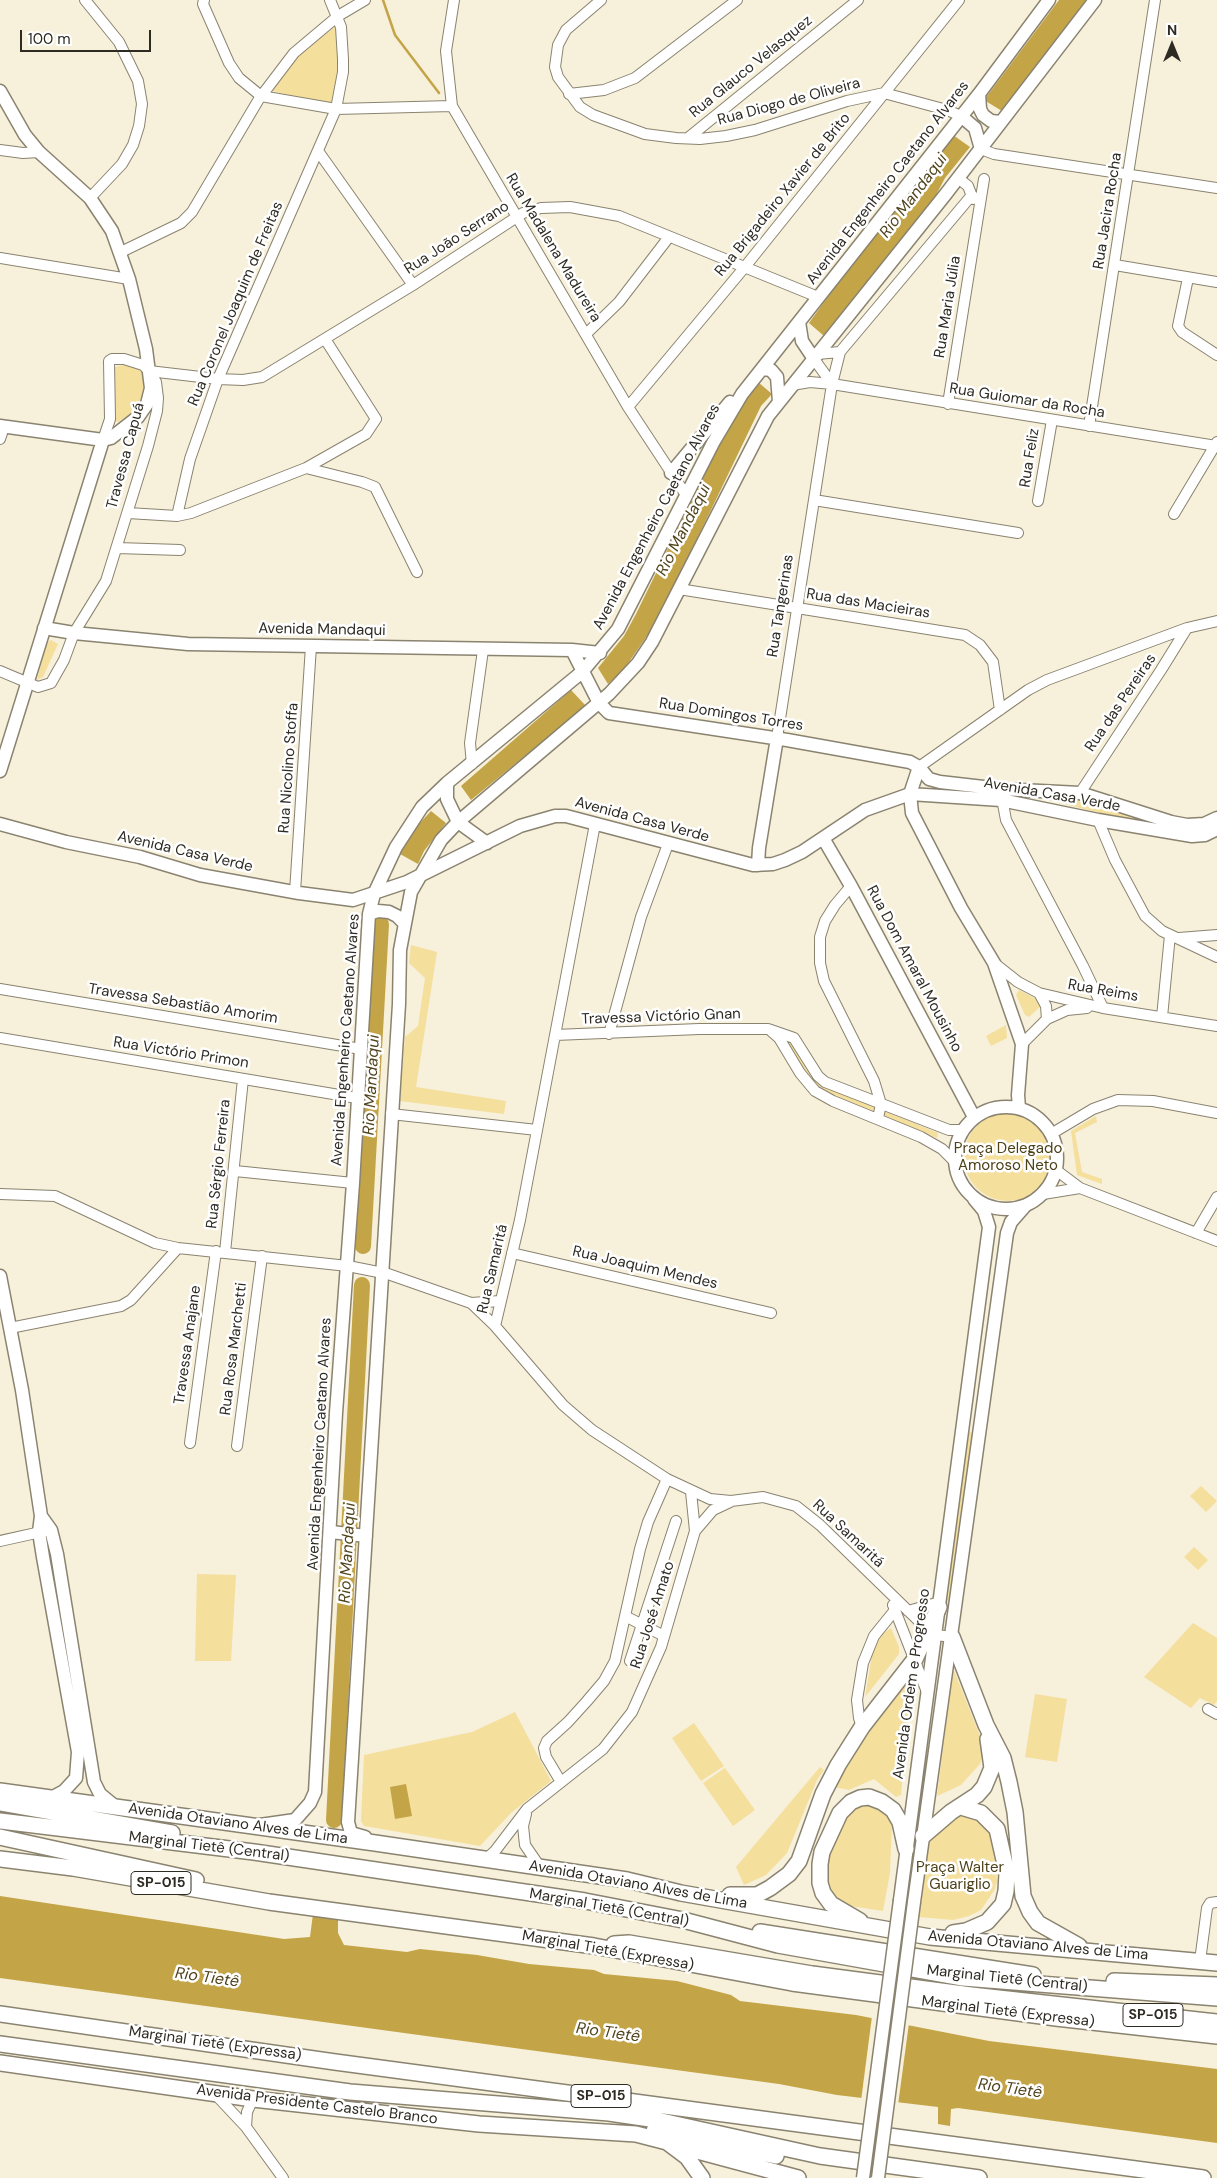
<!DOCTYPE html>
<meta charset="utf-8">
<style>
body{margin:0}
#map{position:relative;width:1217px;height:2178px;overflow:hidden;background:#f7f0da;font-family:"DM Sans",sans-serif}
canvas{display:block}
.north{position:absolute;left:1147px;top:20px;width:50px;height:50px;-webkit-text-stroke:4px #fff;paint-order:stroke;rotate:0deg;font-size:14px;font-weight:700;line-height:20px;text-align:center;color:#2e2b23}
.north::after{content:'';display:block;margin:auto;width:18px;height:22px;background:#2e2b23;clip-path:polygon(50% 0,100% 100%,50% 72%,0 100%)}
.scale{position:absolute;left:20px;top:30px;width:131px;height:22px;box-sizing:border-box;border:2px solid #2e2b23;border-top:0;padding-left:6px;font-size:15px;line-height:18px;white-space:nowrap;color:#2e2b23;-webkit-text-stroke:4px #fff;paint-order:stroke}
</style>
<div id="map">
<canvas width="1217" height="2178"></canvas>
<div class="north">N</div>
<div class="scale">100 m</div>
</div>
<script>
const context = document.querySelector('canvas').getContext('2d');
context.lineJoin = 'round';
function fillPath(path, color) {
  context.fillStyle = color;
  context.fill(path, 'evenodd');
}
function toPath(rows) {
  const path = new Path2D();
  for (const r of rows) {
    if (r.length === 3) {
      path.moveTo(r[0] + r[2], r[1]);
      path.arc(r[0], r[1], r[2], 0, 2 * Math.PI);
      continue;
    }
    path.moveTo(r[0], r[1]);
    for (let i = 2; i < r.length; i += 2) path.lineTo(r[i], r[i + 1]);
  }
  return path;
}
function strokePath(path, color, width, dash) {
  context.strokeStyle = color;
  context.lineWidth = width;
  context.lineCap = dash ? 'butt' : 'round';
  context.setLineDash(dash || []);
  context.stroke(path);
}
function write(font, color, halo, rows, align = 'center') {
  context.font = font + ' "DM Sans",sans-serif';
  context.lineWidth = 5;
  context.setLineDash([]);
  context.textBaseline = 'middle';
  context.strokeStyle = halo;
  context.fillStyle = color;
  for (const [text, x, y, turn = 0] of rows) {
    context.save();
    context.translate(x, y);
    context.rotate((+turn || 0) * Math.PI / 180);
    context.textAlign = isNaN(turn) ? turn : align;
    if (halo) context.strokeText(text, 0, 0);
    context.fillText(text, 0, 0);
    context.restore();
  }
}
fillPath(toPath([
 [339,24,338,72,334,106,272,91,298,55],
 [124,365,140,366,149,384,138,411,118,422,112,420,113,375,115,367],
 [51,640,58,644,43,677,37,680,44,652,48,642],
 [1067,795,1129,814,1140,820,1137,822,1040,798],
 [411,945,437,952,416,1087,506,1101,504,1114,400,1101,405,1037,418,1026,425,978,409,963],
 [1019,990,1040,1001,1041,1006,1029,1017,1025,1015,1016,995],
 [1006,1025,1007,1038,991,1046,986,1036],
 [781,1037,787,1037,821,1085,938,1133,937,1138,818,1088],
 [1008,1157,44],
 [1096,1116,1097,1122,1075,1133,1082,1172,1102,1179,1102,1184,1077,1175,1071,1131],
 [969,1432,973,1433,950,1603,946,1603],
 [1201,1486,1217,1501,1206,1512,1190,1496],
 [1194,1547,1208,1560,1198,1570,1184,1557],
 [197,1574,236,1575,231,1661,195,1661],
 [1193,1623,1217,1638,1217,1701,1214,1705,1200,1698,1191,1708,1144,1677],
 [891,1628,899,1647,899,1654,865,1697,873,1649,882,1634],
 [953,1668,982,1741,982,1758,980,1764,961,1785,937,1796],
 [905,1685,910,1697,901,1795,896,1797,874,1779,849,1790,834,1787,869,1731],
 [1035,1694,1067,1699,1057,1762,1025,1757],
 [515,1712,551,1781,511,1813,480,1846,364,1826,361,1821,364,1755,472,1732],
 [694,1723,724,1766,701,1781,672,1738],
 [820,1767,824,1770,817,1780,787,1853,766,1875,744,1885,736,1867],
 [725,1768,755,1810,733,1826,703,1783],
 [860,1800,887,1811,892,1822,890,1873,883,1911,850,1906,836,1897,828,1886,825,1861,840,1816],
 [975,1812,992,1830,997,1881,995,1889,981,1910,969,1916,953,1920,919,1917,928,1850,933,1832,951,1814]
]), '#f5df9d');
fillPath(toPath([
 [1059,0,1087,0,1002,111,984,100],
 [953,135,970,147,945,178,934,199,824,336,809,323,847,270],
 [758,382,772,394,761,406,658,620,622,672,608,684,598,668,624,636,636,614,720,442,738,410],
 [571,690,586,706,471,800,461,786],
 [431,811,446,823,424,851,418,864,400,854,417,826],
 [406,1784,412,1816,395,1819,390,1787],
 [0,1896,284,1939,310,1937,313,1914,338,1917,338,1933,344,1945,407,1952,420,1949,477,1955,529,1964,594,1970,604,1974,677,1981,731,1995,740,2001,856,2015,989,2041,1217,2069,1217,2143,958,2108,951,2109,950,2126,938,2124,938,2107,837,2095,779,2084,0,1978]
]), '#c3a446');
fillPath(toPath([
 [872,2016,909,2023,898,2105,861,2101]
]), '#f7f0da');
strokePath(toPath([
 [383,0,395,35,439,93]
]), '#c3a446', 2.5);
strokePath(toPath([
 [363,1246,381,924],
 [334,1820,362,1285]
]), '#c3a446', 16);
const minor = toPath([
 [85,0,119,42,138,81,142,104,139,126,133,145,122,164,90,198],
 [204,0,203,4,229,63,239,78,261,96,336,109,452,106],
 [454,0,446,51,452,106,628,407,686,495],
 [601,0,566,30,558,45,555,67,558,77,580,107,593,115,645,134,676,138,700,139,726,136,755,130,847,101,884,93,947,110,961,116],
 [569,94,604,90,635,78,737,0],
 [688,138,858,0],
 [981,149,994,154,1217,188],
 [0,150,23,153,39,152],
 [318,151,413,285],
 [958,178,968,186,973,199],
 [121,252,181,223,192,212,259,99,294,53,338,16,365,0],
 [0,258,129,279],
 [1115,265,1217,282],
 [1188,278,1178,326,1182,332,1217,355],
 [586,334,619,302,669,237],
 [817,354,840,352],
 [814,359,832,384,1217,446],
 [149,371,218,379,243,380,262,377,413,285,523,213,541,208,570,207,619,216,818,297],
 [792,385,810,382,832,384],
 [948,404,984,179],
 [628,407,744,268,959,0],
 [1089,426,1155,0],
 [0,439,4,427],
 [306,468,366,434,376,419,325,339],
 [814,500,1018,533],
 [1038,501,1052,420],
 [128,513,177,516,191,513,306,468,362,482,375,487,417,572],
 [1174,514,1217,442],
 [177,516,190,459,218,379,336,109,343,72,343,59,341,27,330,0],
 [117,548,180,550],
 [679,589,965,635,980,645,993,662,1000,710],
 [0,671,38,687,51,683,64,660,74,633,106,581,148,446,157,411,158,398,156,382,149,371,143,365,124,359,112,359,109,361,110,419,103,440],
 [777,738,832,384,840,352,972,195],
 [472,764,470,743,483,650],
 [919,767,1028,690,1047,680,1187,628,1217,621],
 [1001,793,1006,820,1083,966,1103,1008],
 [1080,793,1161,670,1187,628],
 [1098,820,1115,860,1145,916,1162,931,1217,957],
 [851,886,835,905,825,921,820,937,820,963,824,981,874,1081,881,1104,878,1118],
 [295,892,311,646],
 [1179,938,1217,935],
 [994,963,1018,982,1039,993,1103,1008,1217,1026],
 [0,989,361,1049],
 [1039,993,1046,1006,1047,1019],
 [1162,1017,1170,935],
 [771,1031,779,1038,800,1073,815,1091,833,1101,921,1137,942,1149,954,1161],
 [609,1034,641,917,668,844],
 [555,1035,699,1029,768,1029,794,1038,818,1076,825,1082,949,1130,963,1130],
 [0,1038,357,1098],
 [1022,1044,1047,1019,1067,1010,1087,1008],
 [391,1114,537,1130],
 [1051,1134,1093,1109,1118,1100,1153,1101,1217,1113],
 [1056,1170,1080,1188,1217,1241],
 [235,1171,353,1183],
 [0,1194,55,1196,155,1243,178,1248,348,1266,388,1274,471,1303,500,1301],
 [1043,1194,1080,1188],
 [1196,1233,1217,1197],
 [225,1252,243,1079],
 [512,1253,771,1313],
 [471,1303,495,1326,563,1405,592,1430,667,1479,710,1499,731,1501,763,1497,796,1506,820,1525,929,1631,936,1635,952,1637],
 [495,1326,520,1220,595,824],
 [10,1328,121,1306,131,1300,178,1248],
 [190,1443,216,1251],
 [237,1446,262,1256],
 [695,1531,713,1510,730,1502],
 [0,1541,45,1531],
 [893,1605,927,1692],
 [908,1611,940,1602],
 [625,1616,664,1636],
 [630,1661,676,1521],
 [1208,1709,1217,1714],
 [862,1727,859,1718,857,1700,863,1663,874,1636,895,1610],
 [561,1782,546,1757,544,1748,547,1741,568,1722,587,1701,604,1681,615,1661,640,1549,648,1522,667,1479],
 [526,1814,523,1826,525,1845,540,1867],
 [485,1860,495,1851,527,1809,603,1749,632,1712,661,1647,695,1531,691,1492],
 [1200,1961,1207,1908,1210,1903,1217,1902],
 [214,2093,246,2127,283,2178],
 [246,2127,247,2112,253,2099]
]);
const major = toPath([
 [0,91,25,135,39,152,90,198,112,231,129,279,146,349,151,388,147,404,138,417,111,438,103,440,0,426],
 [979,94,980,109,983,115,991,121,1001,122],
 [961,116,975,128,981,149],
 [799,322,802,341,814,359],
 [762,369,771,370,777,377,779,402],
 [671,473,730,402],
 [44,628,74,633,188,644,572,650,600,653],
 [572,650,599,703,609,713,787,740,910,762,919,767,929,779,940,782,1001,789,1080,793,1171,822,1187,825,1204,824,1217,818],
 [919,767,910,794,912,813,961,908,994,963,1022,1044,1018,1095,1019,1108],
 [0,771,103,440],
 [447,783,447,799,458,822,487,843],
 [0,824,66,842,140,857,200,875,299,893,353,900,407,882,520,826,555,816,566,816,753,865,773,864,785,860,802,852,865,810,910,794,1001,800,1098,820,1192,836,1205,835,1217,829],
 [823,838,851,886,974,1117],
 [758,865,759,848,777,738],
 [369,914,378,911,389,912,397,916,404,923],
 [1006,1158,51],
 [0,1276,22,1390,41,1516,39,1532,43,1557,78,1752,76,1778,64,1791,51,1798],
 [41,1516,51,1530,57,1554,94,1782,100,1794,117,1808],
 [331,1532,366,1536],
 [260,1825,295,1820,310,1803,315,1792,336,1413,353,1183,369,914,374,894,396,847,422,807,447,783,582,672,618,629,713,443,742,394,979,94,1049,0],
 [365,1837,351,1833,348,1822,399,1004,400,950,411,892,441,840,458,822,609,694,638,663,652,642,768,416,945,195,1095,0],
 [900,1900,989,1227,984,1211,974,1199],
 [914,1902,1007,1233,1011,1222,1025,1206]
]);
const highway = toPath([
 [952,1637,986,1725,1003,1758,1009,1782,1015,1812,1023,1896,1030,1912,1038,1923,1079,1946],
 [0,1791,375,1843,627,1880,681,1893,930,1937,1217,1963],
 [0,1803,172,1833],
 [0,1821,254,1852,585,1901,683,1920,778,1945,963,1978,1217,1998],
 [923,1836,951,1812,977,1795,984,1787,992,1768,988,1739],
 [0,1837,196,1880],
 [0,1859,73,1868,269,1902,594,1946,792,1983,1056,2018,1217,2036],
 [730,1895,757,1895,770,1888,789,1874,799,1861,823,1794,838,1765,862,1727,915,1659,939,1607],
 [860,1921,831,1904,823,1893,820,1883,820,1864,822,1852,840,1813,851,1802,860,1798,869,1797,882,1802,893,1810,900,1822,906,1849],
 [760,1932,1033,1975],
 [953,1933,966,1931,987,1922,1003,1904,1006,1891,1007,1873,997,1829,981,1813,961,1807],
 [614,1944,629,1943,812,1974,971,1995,1217,2022],
 [1114,1981,1217,1985],
 [0,2014,335,2062,1203,2178],
 [0,2044,350,2092,609,2113,657,2120,820,2156,979,2178],
 [0,2063,253,2099,479,2124,636,2134,667,2142,687,2157,702,2178],
 [654,2131,776,2156],
 [675,2145,798,2178]
]);
strokePath(minor, '#8a8370', 12);
strokePath(major, '#8a8370', 15);
strokePath(highway, '#8a8370', 18);
strokePath(minor, '#fff', 10);
strokePath(major, '#fff', 12);
strokePath(highway, '#fff', 15);
const majorBridge = toPath([
 [863,2178,900,1900],
 [878,2178,914,1902]
]);
strokePath(majorBridge, '#8a8370', 15, []);
strokePath(majorBridge, '#fff', 12);
for (const [x, y, w] of [
 [161,1883,60],
 [1153,2015,60],
 [601,2096,60]
]) {
  const box = new Path2D();
  box.roundRect(x - w / 2, y - 11.5, w, 23, 4);
  context.fillStyle = '#fff';
  context.fill(box);
  strokePath(box, '#2e2b23', 1);
}
write('bold 14px', '#2e2b23', null, [
 ["SP-015",161,1883],
 ["SP-015",1153,2015],
 ["SP-015",601,2096]
]);
write('15px', '#2e2b23', '#fff', [
 ["Rua Glauco Velasquez",751,67,-39],
 ["Rua Diogo de Oliveira",789,102,-15],
 ["Avenida Engenheiro Caetano Alvares",888,183,-52],
 ["Rua Brigadeiro Xavier de Brito",783,195,-51],
 ["Rua Jacira Rocha",1108,211,-81],
 ["Rua João Serrano",457,238,-33],
 ["Rua Madalena Madureira",553,248,59],
 ["Rua Coronel Joaquim de Freitas",236,304,-67],
 ["Rua Maria Júlia",948,307,-81],
 ["Rua Guiomar da Rocha",1027,401,9],
 ["Travessa Capuá",126,456,-75],
 ["Rua Feliz",1030,458,-81],
 ["Avenida Engenheiro Caetano Alvares",657,517,-62],
 ["Rua das Macieiras",868,604,9],
 ["Rua Tangerinas",781,606,-81],
 ["Avenida Mandaqui",322,630,1],
 ["Rua das Pereiras",1121,703,-56],
 ["Rua Domingos Torres",731,715,9],
 ["Rua Nicolino Stoffa",289,768,-86],
 ["Avenida Casa Verde",1052,795,10],
 ["Avenida Casa Verde",642,820,15],
 ["Avenida Casa Verde",185,852,13],
 ["Rua Dom Amaral Mousinho",914,969,62],
 ["Rua Reims",1103,991,10],
 ["Travessa Sebastião Amorim",183,1004,9],
 ["Travessa Victório Gnan",661,1017,-2],
 ["Avenida Engenheiro Caetano Alvares",346,1040,-86],
 ["Rua Victório Primon",181,1053,9],
 ["Rua Sérgio Ferreira",219,1164,-84],
 ["Rua Joaquim Mendes",645,1268,13],
 ["Rua Samaritá",493,1269,-77],
 ["Travessa Anajane",188,1345,-82],
 ["Rua Rosa Marchetti",234,1349,-83],
 ["Avenida Engenheiro Caetano Alvares",320,1444,-87],
 ["Rua Samaritá",848,1534,43],
 ["Rua José Amato",653,1615,-72],
 ["Avenida Ordem e Progresso",912,1684,-82],
 ["Avenida Otaviano Alves de Lima",238,1824,8],
 ["Marginal Tietê (Central)",209,1847,7],
 ["Avenida Otaviano Alves de Lima",638,1885,10],
 ["Marginal Tietê (Central)",609,1908,10],
 ["Avenida Otaviano Alves de Lima",1038,1946,5],
 ["Marginal Tietê (Expressa)",608,1951,10],
 ["Marginal Tietê (Central)",1007,1979,6],
 ["Marginal Tietê (Expressa)",1008,2012,7],
 ["Marginal Tietê (Expressa)",215,2044,8],
 ["Avenida Presidente Castelo Branco",317,2105,7]
]);
write('15px', '#4d4119', '#fff', [
 ["Praça Delegado",1008,1149],
 ["Amoroso Neto",1008,1166],
 ["Praça Walter",960,1868],
 ["Guariglio",960,1885]
]);
write('italic 16px', '#51441d', '#fff', [
 ["Rio Mandaqui",914,196,-53],
 ["Rio Mandaqui",684,530,-63],
 ["Rio Mandaqui",372,1085,-87],
 ["Rio Mandaqui",348,1553,-87],
 ["Rio Tietê",207,1978,8],
 ["Rio Tietê",608,2033,8],
 ["Rio Tietê",1010,2089,8]
]);
</script>
